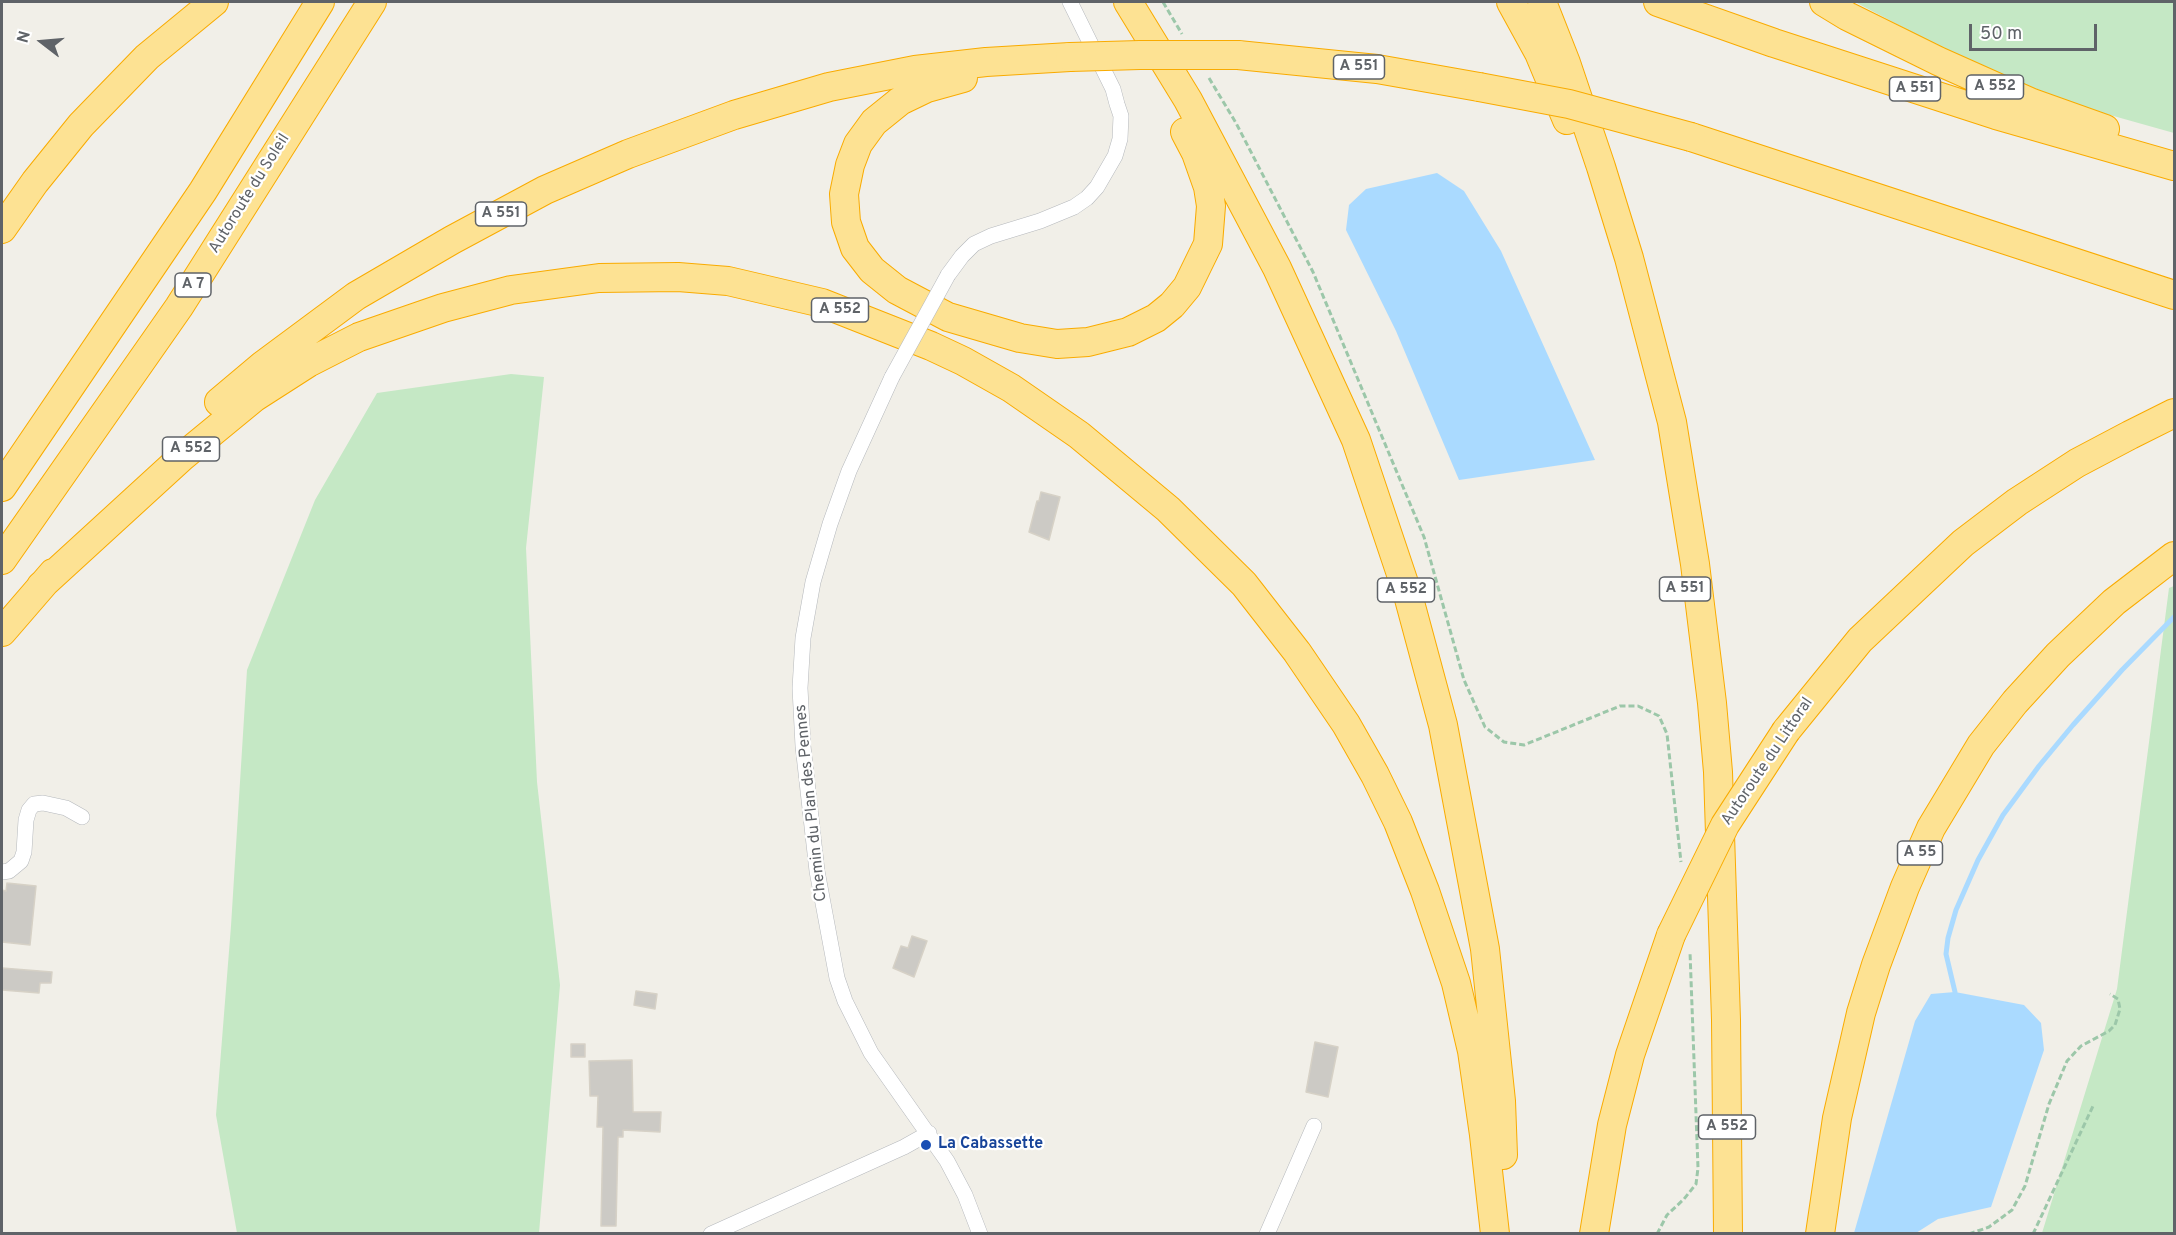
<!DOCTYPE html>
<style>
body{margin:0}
#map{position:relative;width:2176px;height:1235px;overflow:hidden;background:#f1efe8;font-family:Overpass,sans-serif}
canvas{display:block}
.frame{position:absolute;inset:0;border:3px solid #5f6368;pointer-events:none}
.north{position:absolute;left:12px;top:12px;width:60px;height:60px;-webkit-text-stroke:4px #fff;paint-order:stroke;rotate:286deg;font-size:16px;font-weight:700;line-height:24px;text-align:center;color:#5f6368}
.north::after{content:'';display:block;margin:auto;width:21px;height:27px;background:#5f6368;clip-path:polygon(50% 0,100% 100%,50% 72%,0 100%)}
.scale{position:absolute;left:1969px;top:24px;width:128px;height:27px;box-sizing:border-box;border:3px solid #5f6368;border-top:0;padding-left:8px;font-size:18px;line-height:21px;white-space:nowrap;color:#5f6368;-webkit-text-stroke:4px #fff;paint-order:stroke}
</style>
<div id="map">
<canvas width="2176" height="1235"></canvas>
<div class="frame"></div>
<div class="north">N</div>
<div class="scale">50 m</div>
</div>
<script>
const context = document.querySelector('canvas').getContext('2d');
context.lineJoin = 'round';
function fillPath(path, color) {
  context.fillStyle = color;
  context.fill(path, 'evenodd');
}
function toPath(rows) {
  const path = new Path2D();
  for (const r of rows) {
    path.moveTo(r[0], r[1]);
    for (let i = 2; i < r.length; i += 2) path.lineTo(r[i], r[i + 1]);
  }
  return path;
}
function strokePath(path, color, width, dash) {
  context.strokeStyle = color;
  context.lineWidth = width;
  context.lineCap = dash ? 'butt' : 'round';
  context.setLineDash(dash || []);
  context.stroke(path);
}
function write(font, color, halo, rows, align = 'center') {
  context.font = font + ' Overpass,sans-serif';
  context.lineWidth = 4.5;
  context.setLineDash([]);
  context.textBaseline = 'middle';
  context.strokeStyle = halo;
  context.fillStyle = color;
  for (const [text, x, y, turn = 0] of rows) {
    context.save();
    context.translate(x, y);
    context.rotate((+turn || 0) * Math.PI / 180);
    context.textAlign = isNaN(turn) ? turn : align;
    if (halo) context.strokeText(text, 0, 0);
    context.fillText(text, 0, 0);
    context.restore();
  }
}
fillPath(toPath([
 [1855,2,2174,2,2174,133,2053,99,1933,43],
 [511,374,544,377,526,548,537,782,560,985,539,1233,237,1233,216,1115,231,926,247,670,315,500,377,393],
 [2174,586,2174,1233,2042,1233,2117,989,2169,588]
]), '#c5e8c5');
fillPath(toPath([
 [1437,173,1464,191,1501,251,1595,460,1459,480,1396,331,1346,230,1349,205,1366,189],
 [1955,992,2024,1005,2041,1023,2044,1050,1991,1207,1938,1219,1916,1233,1854,1233,1915,1021,1931,994]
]), '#aadaff');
strokePath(toPath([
 [1955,992,1946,954,1948,938,1956,910,1978,860,2003,815,2039,766,2073,725,2122,670,2174,617]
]), '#aadaff', 5);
const building = toPath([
 [1041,492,1060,497,1049,540,1029,532,1037,501,1039,501,1041,492],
 [7,883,36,886,30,945,2,942,2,890,6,891,7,883],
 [912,936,927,941,914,977,893,968,901,946,908,948,912,936],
 [2,968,52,972,51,983,40,983,39,993,2,990,2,968],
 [636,991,657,994,655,1009,634,1005,636,991],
 [1315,1042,1338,1047,1328,1097,1306,1092,1315,1042],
 [571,1044,585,1044,585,1057,571,1057,571,1044],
 [632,1060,633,1112,661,1112,660,1132,623,1130,623,1137,618,1137,616,1226,601,1226,603,1127,597,1127,598,1096,590,1096,589,1061,632,1060]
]);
fillPath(building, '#cccac5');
strokePath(building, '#d6d1c6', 1.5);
const street = toPath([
 [948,275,962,256,974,244,991,236,1040,221,1074,207,1087,198,1097,187,1115,156,1120,139,1121,116,1117,104,1113,89,1070,2],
 [892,377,849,471,830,524,813,582,803,638,800,688,803,746,817,871,837,978,845,1001,871,1053,947,1161,965,1195,980,1234],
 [2,872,9,871,21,861,24,852,26,820,29,810,34,804,43,803,66,808,82,817],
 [711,1234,904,1147,929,1133],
 [1267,1234,1314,1126]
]);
const highway = toPath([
 [1128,2,1188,100,1277,268,1356,440,1408,595,1443,725,1485,949,1501,1101,1503,1155],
 [1511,2,1539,53,1567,120],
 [1542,2,1566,63,1601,167,1629,258,1672,422,1695,564,1712,703,1718,772,1726,1020,1728,1234],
 [1658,2,1774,43,1996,115,2174,166],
 [1824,2,1847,16,1938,61,2032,103,2105,129],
 [1238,55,1377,69,1479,87],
 [963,78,927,88,900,101,874,122,858,144,850,165,844,194,846,222,855,248,872,270,897,290,948,317,1020,338,1057,344,1088,342,1128,332,1156,318,1172,305,1187,287,1208,244,1211,206,1208,187,1196,153,1185,132],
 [1691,137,2174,295],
 [2,229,35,182,81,125,147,57,214,2],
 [219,402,263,365,356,296,452,240,545,190,628,154,734,115,829,87,915,70,986,62,1070,57],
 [2,487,203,191,320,2],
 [2,560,179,307,372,2],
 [41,586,182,457,255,397,308,363,359,337,443,308,511,290,599,278,678,277,728,281,822,303,931,346,963,361,1011,388,1079,435,1168,509,1244,584,1297,652,1346,724,1375,775,1398,822,1425,891,1456,983,1472,1051,1484,1135,1495,1234],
 [2,632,53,573],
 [1786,731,1860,640,1963,543,2017,502,2077,463,2130,435,2174,413],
 [1594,1234,1612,1125,1630,1055,1671,935],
 [1820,1234,1837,1118,1861,1013,1876,965,1905,887,1931,828,1981,745,2015,702,2058,655,2114,602,2174,556]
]);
strokePath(street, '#b5b8bc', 16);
strokePath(highway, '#f9ab00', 30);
strokePath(toPath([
 [1163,2,1182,34],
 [1209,78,1236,123,1313,272,1424,537,1464,680,1485,727,1504,742,1524,745,1620,706,1638,706,1659,716,1667,734,1681,862],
 [1657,1234,1667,1215,1684,1199,1696,1184,1698,1168,1690,952],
 [1969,1234,1989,1227,2012,1210,2025,1186,2049,1104,2067,1061,2081,1046,2109,1031,2115,1025,2120,1009,2118,999,2110,994],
 [2033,1234,2093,1106]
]), '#9cc7a9', 3, [6, 3]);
strokePath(street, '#fff', 15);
strokePath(highway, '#fde293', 28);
const streetBridge = toPath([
 [892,377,948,275]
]);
const highwayBridge = toPath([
 [1070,57,1140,55,1238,55],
 [1479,87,1569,104,1691,137],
 [1671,935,1725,825,1786,731]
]);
strokePath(streetBridge, '#b5b8bc', 16, []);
strokePath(highwayBridge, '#f9ab00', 30, []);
strokePath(streetBridge, '#fff', 15);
strokePath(highwayBridge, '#fde293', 28);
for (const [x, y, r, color] of [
 [926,1145,6,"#1a4fb4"]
]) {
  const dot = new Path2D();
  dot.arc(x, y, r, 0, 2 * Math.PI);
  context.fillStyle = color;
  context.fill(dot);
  strokePath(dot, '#fff', 2);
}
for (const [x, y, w] of [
 [1359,67,51],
 [1995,87,57],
 [1915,89,51],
 [501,214,51],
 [193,285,36],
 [840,310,57],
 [191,449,57],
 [1685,589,51],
 [1406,590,57],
 [1920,853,45],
 [1727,1127,57]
]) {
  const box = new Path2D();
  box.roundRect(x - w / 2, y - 12, w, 24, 4.5);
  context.fillStyle = '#fff';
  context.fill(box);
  strokePath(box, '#5f6368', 1.5);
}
write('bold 15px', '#5f6368', null, [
 ["A 551",1359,67],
 ["A 552",1995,87],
 ["A 551",1915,89],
 ["A 551",501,214],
 ["A 7",193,285],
 ["A 552",840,310],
 ["A 552",191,449],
 ["A 551",1685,589],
 ["A 552",1406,590],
 ["A 55",1920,853],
 ["A 552",1727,1127]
]);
write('16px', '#5f6368', '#fff', [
 ["Autoroute du Soleil",250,194,-58],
 ["Autoroute du Littoral",1768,762,-56],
 ["Chemin du Plan des Pennes",812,803,-96]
]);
write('bold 16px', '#164399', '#fff', [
 ["La Cabassette",938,1145]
], 'left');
</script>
